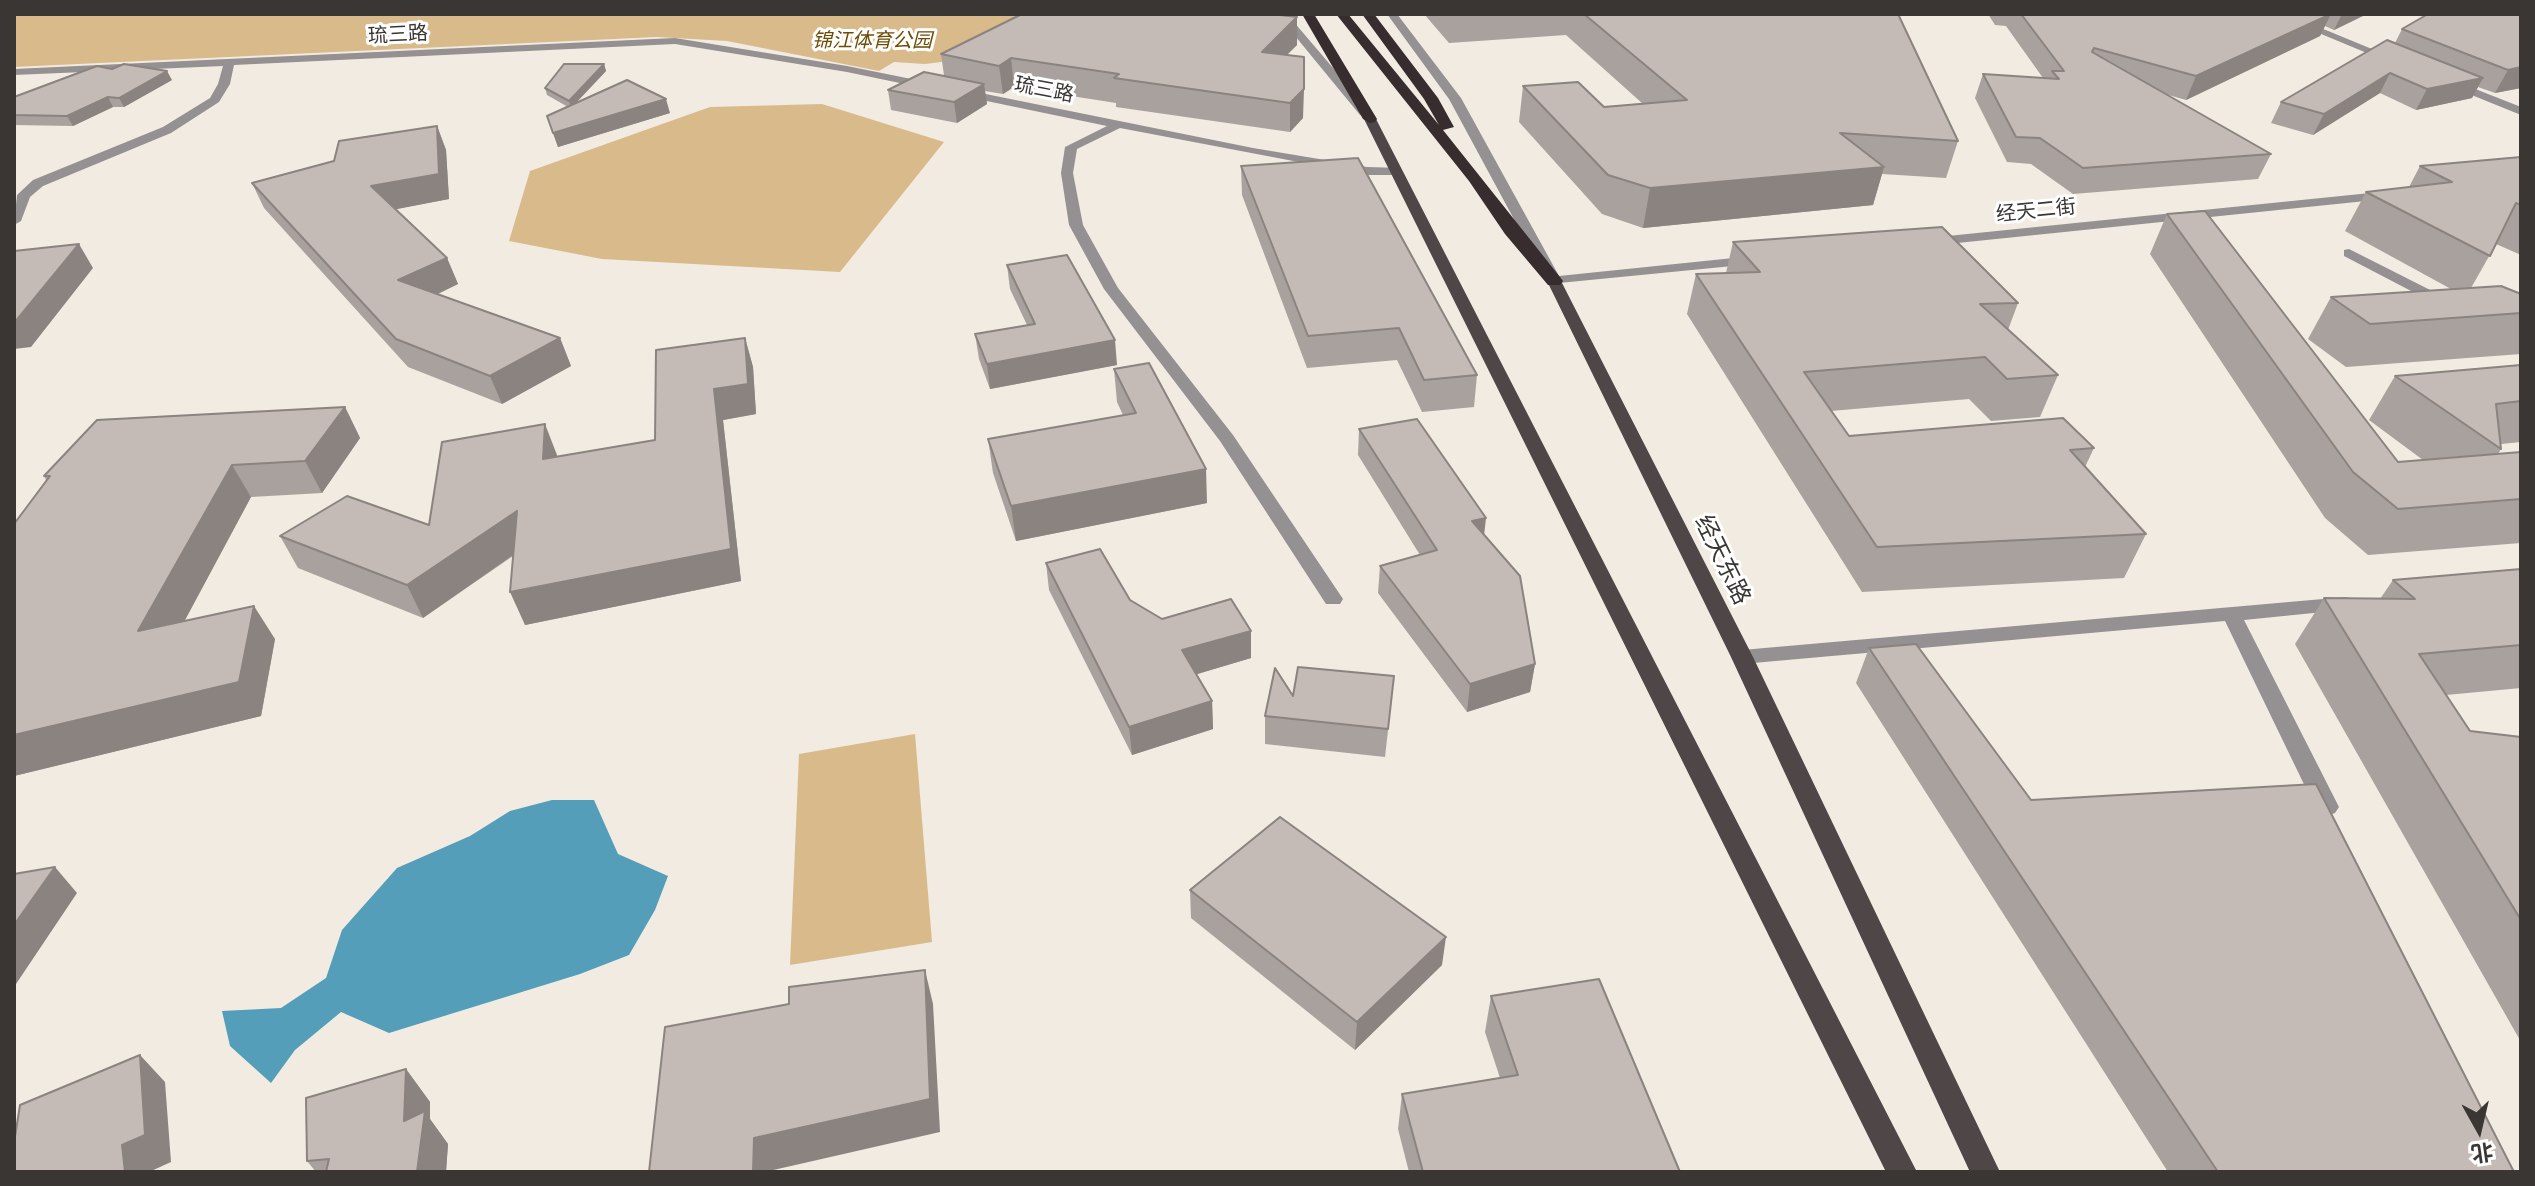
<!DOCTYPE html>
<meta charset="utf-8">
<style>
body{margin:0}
#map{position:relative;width:2535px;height:1186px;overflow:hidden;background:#f1ebe2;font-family:Literata,"Noto Sans SC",serif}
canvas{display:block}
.frame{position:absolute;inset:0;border:16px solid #393633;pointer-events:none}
.north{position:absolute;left:2439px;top:1090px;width:80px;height:80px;-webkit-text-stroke:6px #fff;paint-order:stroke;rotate:172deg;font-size:22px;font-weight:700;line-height:32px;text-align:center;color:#393633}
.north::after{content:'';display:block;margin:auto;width:28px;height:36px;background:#393633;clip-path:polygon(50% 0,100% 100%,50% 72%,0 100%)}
</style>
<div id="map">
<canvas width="2535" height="1186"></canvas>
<div class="frame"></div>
<div class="north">北</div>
</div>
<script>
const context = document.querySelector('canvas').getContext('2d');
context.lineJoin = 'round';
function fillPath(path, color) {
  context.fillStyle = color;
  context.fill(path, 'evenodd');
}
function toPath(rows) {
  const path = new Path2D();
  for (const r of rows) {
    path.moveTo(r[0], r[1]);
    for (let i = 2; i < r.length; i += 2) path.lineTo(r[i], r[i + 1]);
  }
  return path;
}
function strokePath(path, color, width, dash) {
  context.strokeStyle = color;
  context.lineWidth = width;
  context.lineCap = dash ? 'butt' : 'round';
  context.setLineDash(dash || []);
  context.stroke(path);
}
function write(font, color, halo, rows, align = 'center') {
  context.font = font + ' Literata,"Noto Sans SC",serif';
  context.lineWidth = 6;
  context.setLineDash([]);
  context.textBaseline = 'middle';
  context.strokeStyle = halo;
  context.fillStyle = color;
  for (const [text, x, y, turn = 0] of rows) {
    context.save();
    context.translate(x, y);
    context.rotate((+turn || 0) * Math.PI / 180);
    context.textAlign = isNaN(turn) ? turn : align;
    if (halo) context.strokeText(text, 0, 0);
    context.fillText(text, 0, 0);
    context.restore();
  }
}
fillPath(toPath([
 [14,14,1056,14,958,60,925,64,894,62,879,71,727,41,657,37,14,67],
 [822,104,944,142,840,272,602,259,509,241,530,171,710,107],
 [915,734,932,942,790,965,799,754]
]), '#d9bb8b');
fillPath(toPath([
 [552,800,594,800,618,854,668,876,655,910,629,955,580,974,389,1033,341,1012,295,1050,271,1083,230,1046,222,1011,281,1008,326,978,342,930,397,868,470,836,510,811]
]), '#549eb9');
fillPath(toPath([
 [1277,14,1287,14,1368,109,1368,115,1360,115,1277,14],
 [1387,14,1397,14,1461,98,1559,276,1753,256,1760,260,1753,264,1549,284,1449,99,1387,14],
 [2273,14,2287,14,2401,61,2391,63,2273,14],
 [675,38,847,66,1253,148,1367,167,1401,168,1401,174,1396,175,1367,175,1120,128,1077,149,1073,173,1083,225,1118,288,1233,435,1343,599,1340,604,1326,604,1220,441,1104,289,1069,225,1061,173,1065,147,1107,126,847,72,675,44,234,65,230,84,219,102,171,133,43,186,30,197,21,221,14,225,17,195,33,180,163,127,210,98,218,84,223,66,14,75,14,69,675,38],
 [2447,81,2455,81,2521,107,2521,115,2447,85,2447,81],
 [2390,191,2397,195,2395,198,1928,246,1921,242,1928,238,2390,191],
 [2349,249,2448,299,2451,302,2448,305,2438,305,2344,256,2344,250,2349,249],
 [2346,597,2353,599,2356,604,2353,609,2244,620,2339,807,2335,813,2327,816,2319,813,2315,807,2225,621,1742,664,1735,662,1731,657,1735,652,1742,650,2346,597]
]), '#959091');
fillPath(toPath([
 [1370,115,1376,119,1917,1172,1886,1172,1364,119,1370,115],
 [1554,277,1561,281,1753,657,2000,1172,1970,1172,1731,657,1547,281,1554,277]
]), '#4f4648');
fillPath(toPath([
 [1302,14,1314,14,1377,119,1375,122,1370,123,1363,119,1302,14],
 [1336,14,1348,14,1439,125,1424,99,1362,14,1374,14,1438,98,1454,127,1443,130,1560,277,1563,281,1560,285,1548,285,1505,234,1469,181,1336,14]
]), '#372d2f');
fillPath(toPath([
 [1424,14,1898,14,1958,141,1946,178,1882,174,1873,205,1643,228,1602,214,1519,122,1523,86,1604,107,1643,104,1566,35,1449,43],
 [1988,14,2367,14,2334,30,2325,26,2320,36,2186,100,2165,94,2271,154,2258,179,2073,194,2031,164,2007,162,1975,98,1983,74,2043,78,2006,26,1995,25],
 [2521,14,2521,88,2495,93,2478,87,2472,98,2416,110,2380,93,2313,135,2271,123,2281,102,2395,43,2402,29],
 [1297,45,1286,55,1303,118,1290,132,1116,107,1116,103,1014,87,1003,94,985,91,987,104,957,123,891,110,888,90,944,75,941,54],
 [604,64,606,71,576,103,670,113,558,147,547,116,568,107,547,95,545,88],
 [172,80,124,107,113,107,73,126,14,125,14,97],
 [437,126,446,150,449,199,395,209,447,258,458,284,438,294,560,338,571,366,502,404,408,367,264,208,252,183,334,161],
 [2521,157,2521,255,2496,244,2471,288,2521,294,2521,354,2346,367,2308,339,2331,297,2451,289,2345,231,2366,192,2409,187,2420,166],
 [1241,166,1477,375,1474,407,1422,412,1397,360,1307,368,1242,195],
 [2167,214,2398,462,2423,460,2369,420,2395,376,2521,365,2521,442,2501,444,2501,449,2498,454,2521,452,2521,543,2368,555,2325,518,2150,254],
 [1733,242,2018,303,2008,330,2058,375,2040,417,1991,421,1969,399,1831,411,1849,436,2094,448,2085,467,2146,534,2124,578,1862,592,1687,314,1696,274,1726,273],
 [1007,265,1117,365,990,389,979,359,975,334,1027,325,1010,289],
 [745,338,753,367,756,414,723,420,741,581,525,625,513,556,423,618,298,568,280,536,429,525,557,455,557,457,655,440],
 [1114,369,1207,503,1016,541,993,473,988,439,1123,415,1117,402],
 [345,407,360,438,322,493,251,497,184,621,275,639,261,716,14,776,14,524,46,480,44,476],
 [1359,429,1484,535,1535,664,1530,692,1467,712,1378,593,1380,566,1420,555,1358,455],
 [1046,563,1130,600,1162,619,1251,631,1251,658,1197,674,1212,701,1213,729,1132,755,1049,590],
 [2521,569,2521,688,2446,695,2470,731,2521,737,2521,1042,2295,644,2324,598,2380,599,2393,580],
 [1869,648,2031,800,2514,1172,2168,1172,1856,683],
 [1293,696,1391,704,1385,757,1265,744,1265,716],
 [1190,890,1442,965,1355,1050,1191,918],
 [1491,996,1680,1172,1409,1172,1398,1129,1402,1094,1500,1078,1485,1032],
 [406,1069,430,1102,430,1119,448,1144,446,1172,316,1172,307,1161]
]), '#a9a19d');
fillPath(toPath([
 [2331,14,2320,36,2186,100,2196,76],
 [2342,14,2367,14,2334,30],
 [1297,17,1297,45,1262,80,1262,52],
 [1011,58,1014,87,1003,94,999,66],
 [604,64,606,71,571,108,569,101],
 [2521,67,2521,88,2495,93,2508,70],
 [167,71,172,80,124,107,119,98],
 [2390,73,2380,93,2313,135,2324,114],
 [2483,78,2472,98,2416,110,2427,89],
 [984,84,987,104,957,123,954,102],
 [1304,89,1303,118,1290,132,1290,103],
 [108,97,113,107,73,126,67,116],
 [666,99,670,113,558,147,553,133],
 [437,126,446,150,449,199,382,212,371,186],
 [1884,167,1873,205,1643,228,1650,188],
 [79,244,93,268,31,347,14,349,14,322],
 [447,258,458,284,410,307,398,280],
 [560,338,571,366,502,404,490,376],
 [745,338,753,367,756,414,723,420,741,581,525,625,510,592,714,389],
 [1115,340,1117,365,990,389,987,364],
 [345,407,360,438,322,493,305,461],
 [545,424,557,455,555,491,543,459],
 [232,465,251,497,161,665,138,631],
 [1206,469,1207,503,1016,541,1011,506],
 [517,511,530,543,423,618,407,585],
 [1486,518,1483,545,1472,521],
 [254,606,275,639,261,716,14,776,14,735],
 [1251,631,1251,658,1184,678,1182,650],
 [1535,664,1530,692,1467,712,1470,684],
 [1212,701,1213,729,1132,755,1129,727],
 [55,867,77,893,14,987,14,925],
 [1446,937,1442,965,1355,1050,1357,1022],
 [925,970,933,1004,940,1132,769,1171,769,1172,753,1172,754,1138],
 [140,1055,165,1082,171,1162,149,1172,125,1172,122,1145],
 [406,1069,430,1102,430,1119,448,1144,446,1172,417,1172,404,1121]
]), '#8a837f');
const building = toPath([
 [1022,14,1271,14,1297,17,1262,52,1304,57,1304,89,1290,103,1114,78,1119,74,1011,58,999,66,941,54,1022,14],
 [1584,14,1898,14,1958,141,1840,133,1884,167,1650,188,1608,175,1523,86,1578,82,1604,107,1687,100,1584,14],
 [2021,14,2331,14,2196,76,2094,48,2092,52,2271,154,2083,168,2040,138,2016,137,1983,74,2059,79,2052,71,2064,71,2021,14],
 [2428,14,2521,14,2521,67,2508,70,2402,29,2428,14],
 [2387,40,2483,78,2427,89,2390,73,2324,114,2281,102,2387,40],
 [124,64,167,71,119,98,108,97,67,116,14,115,14,97,97,66,112,69,124,64],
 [564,64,604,64,569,101,545,88,564,64],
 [924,72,984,84,954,102,888,90,924,72],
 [627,80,666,99,553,133,547,116,627,80],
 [437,126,439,174,371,186,447,258,398,280,560,338,490,376,396,339,252,183,334,161,339,141,437,126],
 [2521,157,2521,205,2516,203,2490,256,2366,192,2452,182,2420,166,2521,157],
 [1358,158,1477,375,1424,380,1399,328,1308,336,1241,166,1358,158],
 [2205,211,2398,462,2521,452,2521,499,2398,509,2353,472,2167,214,2205,211],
 [1942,227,2018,303,1980,304,2058,375,2007,379,1985,357,1804,372,1849,436,2063,418,2094,448,2070,450,2146,534,1877,547,1696,274,1760,272,1733,242,1942,227],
 [79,244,15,322,14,322,14,251,79,244],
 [1067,255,1115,340,987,364,975,334,1035,324,1007,265,1067,255],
 [2501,286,2521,294,2521,313,2370,324,2331,297,2501,286],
 [745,338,748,384,714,389,731,549,510,592,517,511,407,585,280,536,347,496,429,525,442,442,545,424,543,459,655,440,656,350,745,338],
 [1149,363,1206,469,1011,506,988,439,1136,413,1114,369,1149,363],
 [2521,365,2521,401,2496,404,2501,449,2395,376,2521,365],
 [345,407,305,461,232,465,138,631,254,606,239,682,14,735,14,524,50,476,44,476,97,420,345,407],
 [1417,419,1486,518,1472,521,1520,576,1535,664,1470,684,1380,566,1437,550,1359,429,1417,419],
 [1100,549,1130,600,1162,619,1231,599,1251,631,1182,650,1212,701,1129,727,1046,563,1100,549],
 [2521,569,2521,645,2419,654,2470,731,2521,737,2521,920,2324,598,2415,599,2393,580,2521,569],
 [1916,644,2031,800,2316,784,2514,1172,2218,1172,1869,648,1916,644],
 [1298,667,1394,676,1388,729,1265,716,1275,668,1293,696,1298,667],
 [1280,817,1446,937,1357,1022,1190,890,1280,817],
 [55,867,14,925,14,874,55,867],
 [925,970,930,1099,754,1138,753,1172,649,1172,665,1027,789,1004,789,987,925,970],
 [1599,979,1680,1172,1423,1172,1402,1094,1518,1075,1491,996,1599,979],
 [140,1055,145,1135,122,1145,125,1172,14,1172,14,1143,20,1105,140,1055],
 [406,1069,404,1121,425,1111,417,1172,326,1172,329,1159,307,1161,306,1098,406,1069]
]);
fillPath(building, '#c5bbb6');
strokePath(building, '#8a837f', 2);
write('20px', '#393633', '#fff', [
 ["琉三路",398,35,-3],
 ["琉三路",1044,90,11],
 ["经天二街",2036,211,-6]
]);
write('italic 20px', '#6f4d05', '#fff', [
 ["锦江体育公园",872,41]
]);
write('24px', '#393633', '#fff', [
 ["经天东路",1722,560,64]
]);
</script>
